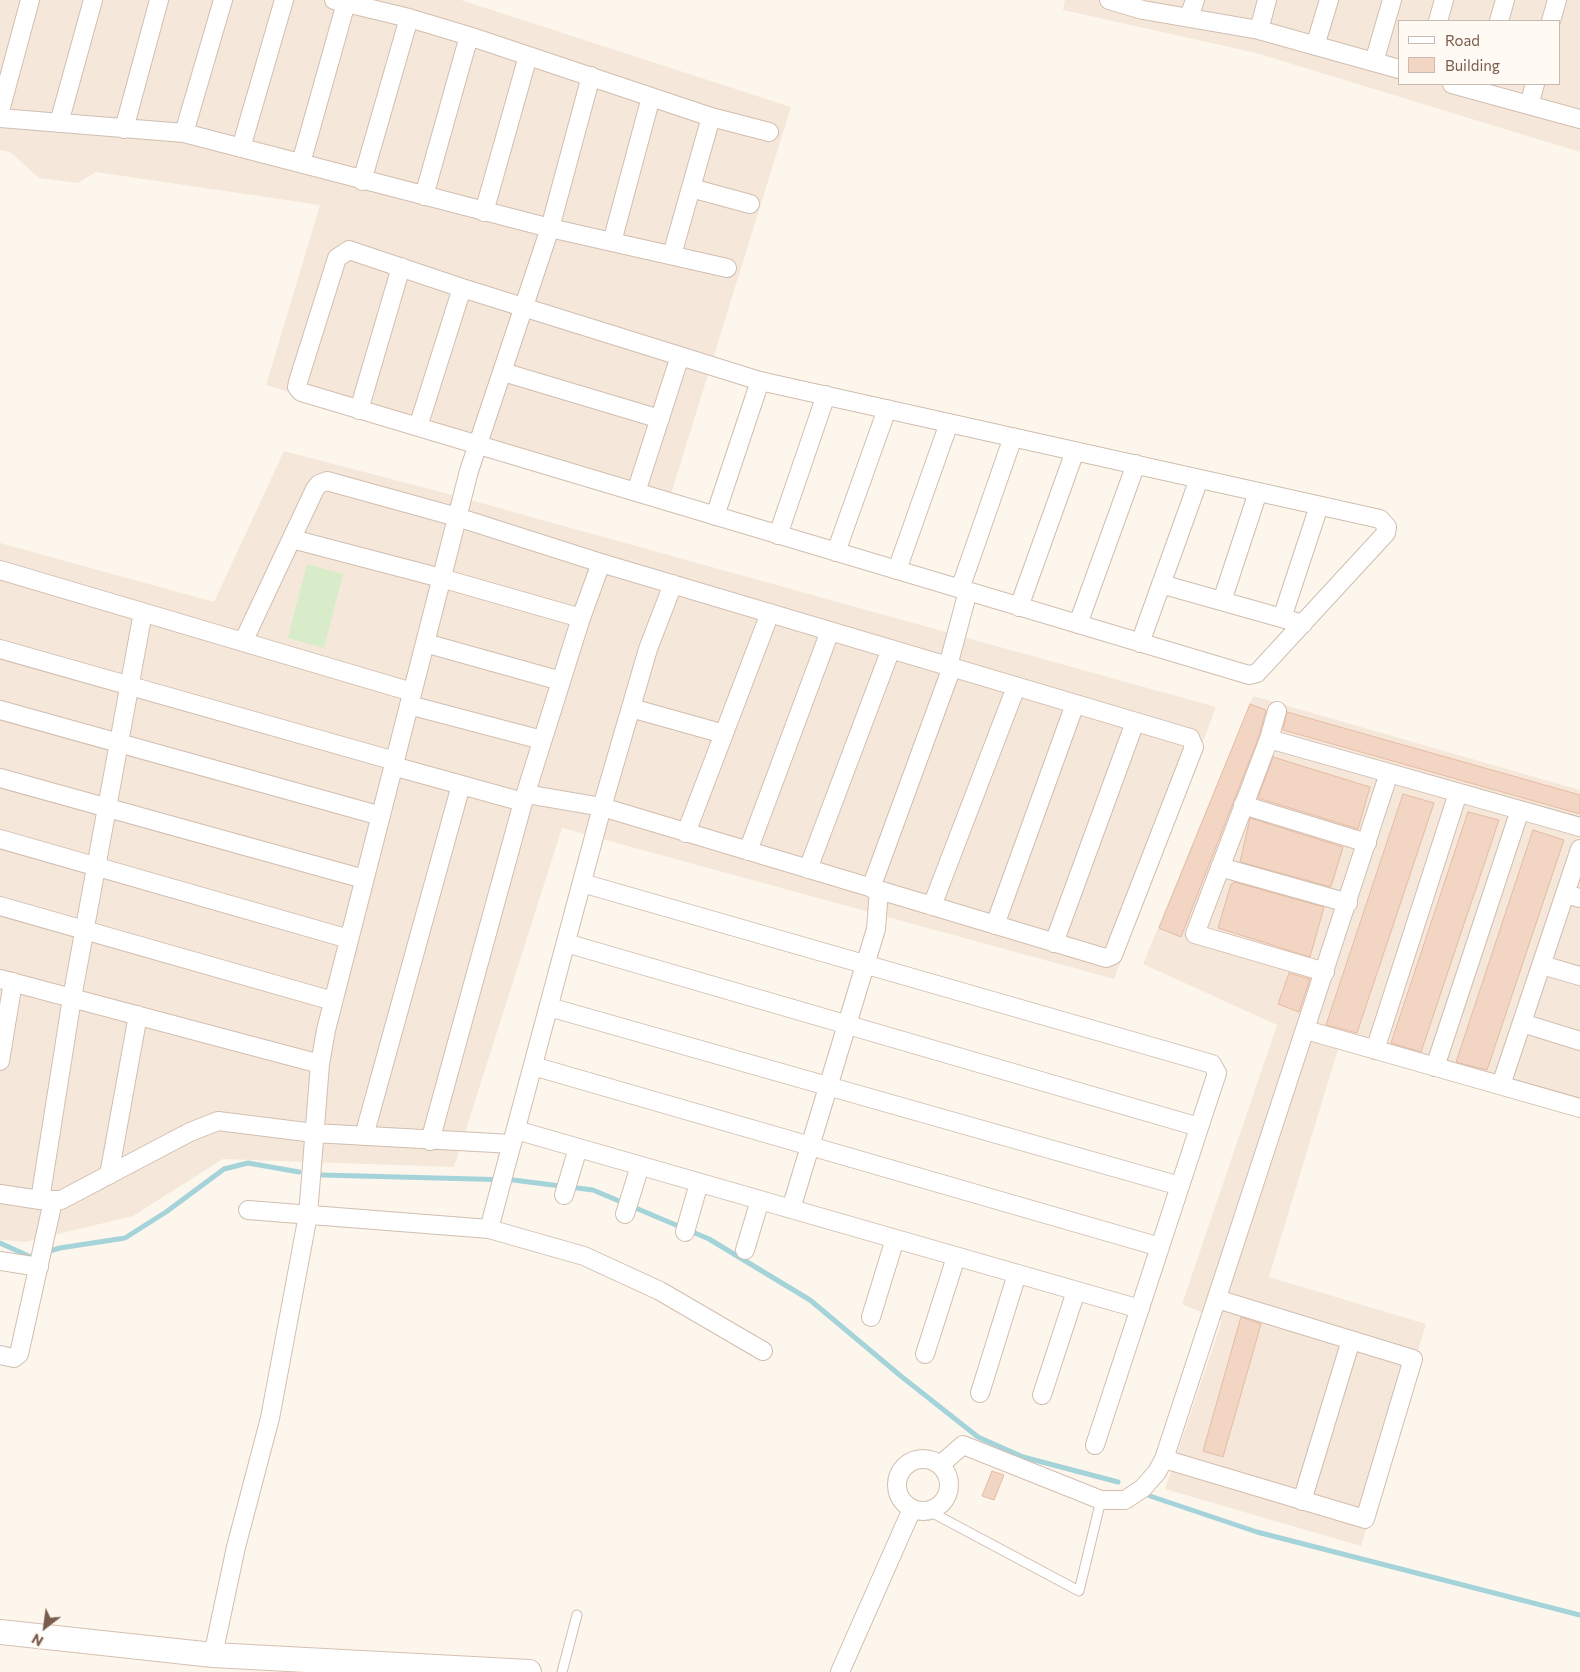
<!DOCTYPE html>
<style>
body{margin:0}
#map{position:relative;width:1580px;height:1672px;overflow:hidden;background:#fdf6ec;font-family:Commissioner,sans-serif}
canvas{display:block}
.legend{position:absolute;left:1398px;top:20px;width:162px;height:65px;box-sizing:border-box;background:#fffaf3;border:1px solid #cabbb1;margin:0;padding:6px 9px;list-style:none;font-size:15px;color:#7a5c4d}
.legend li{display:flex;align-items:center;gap:10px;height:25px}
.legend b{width:25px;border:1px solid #cabbb1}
.north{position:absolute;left:20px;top:1602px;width:50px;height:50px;-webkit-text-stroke:4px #fffaf3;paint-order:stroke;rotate:210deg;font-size:14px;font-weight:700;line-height:20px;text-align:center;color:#7a5c4d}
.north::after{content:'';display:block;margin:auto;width:18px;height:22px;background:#7a5c4d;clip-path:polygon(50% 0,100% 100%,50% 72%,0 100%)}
</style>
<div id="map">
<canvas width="1580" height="1672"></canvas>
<ul class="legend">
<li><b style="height:6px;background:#fff"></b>Road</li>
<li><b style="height:14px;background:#f3d5c3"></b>Building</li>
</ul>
<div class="north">N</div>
</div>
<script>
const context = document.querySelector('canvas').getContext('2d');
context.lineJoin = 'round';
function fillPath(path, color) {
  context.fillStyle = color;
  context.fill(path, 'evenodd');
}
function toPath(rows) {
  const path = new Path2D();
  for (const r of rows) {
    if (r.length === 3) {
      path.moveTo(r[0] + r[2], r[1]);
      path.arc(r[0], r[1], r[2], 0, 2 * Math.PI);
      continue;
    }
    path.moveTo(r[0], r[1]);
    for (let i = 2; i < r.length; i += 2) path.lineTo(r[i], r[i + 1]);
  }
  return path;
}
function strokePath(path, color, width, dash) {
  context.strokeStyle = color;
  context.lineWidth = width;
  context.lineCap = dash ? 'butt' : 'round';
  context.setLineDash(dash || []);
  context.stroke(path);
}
fillPath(toPath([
 [0,0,461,0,791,107,666,510,266,385,320,205,96,172,78,183,39,178,10,152,0,150],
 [1065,0,1580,0,1580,152,1256,53,1063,10],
 [1399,21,1559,21,1559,84,1399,84],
 [284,451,445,493,1216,707,1114,979,562,828,454,1167,223,1159,133,1216,25,1242,0,1240,0,543,214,602],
 [1253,696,1580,790,1580,1112,1338,1049,1269,1277,1426,1324,1361,1546,1165,1489,1222,1321,1182,1304,1277,1025,1143,964]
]), '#f5e8da');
fillPath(toPath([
 [307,564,343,574,324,648,288,638]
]), '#d8ecc9');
strokePath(toPath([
 [322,1175,513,1180,593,1190,709,1239,810,1300,902,1377,978,1437,1023,1457,1118,1482],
 [0,1243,31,1257],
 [46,1252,60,1248,125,1238,166,1212,224,1169,248,1163,299,1172],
 [1150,1496,1257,1532,1580,1615]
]), '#a5d3da', 5);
const building = toPath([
 [1250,704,1266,710,1259,736,1181,937,1159,928,1250,704],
 [1287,712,1580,795,1580,814,1283,730,1287,712],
 [1273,757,1370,787,1358,829,1258,798,1273,757],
 [1403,794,1434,803,1357,1033,1326,1025,1403,794],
 [1468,812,1499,820,1421,1052,1391,1043,1468,812],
 [1250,818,1343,847,1331,887,1240,862,1250,818],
 [1533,830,1564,840,1487,1070,1456,1062,1533,830],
 [1234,882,1324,907,1310,957,1218,928,1231,884,1233,884,1234,882],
 [1289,973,1310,979,1299,1012,1278,1004,1289,973],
 [1241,1317,1261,1324,1223,1457,1203,1451,1241,1317],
 [992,1471,1004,1475,994,1500,982,1496,992,1471]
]);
fillPath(building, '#f3d5c3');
strokePath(building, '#e6bba3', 1);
const service = toPath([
 [929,1511,1079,1591,1101,1500],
 [562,1672,577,1615]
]);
const minor = toPath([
 [334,0,409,18,469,36,711,117,769,132],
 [1109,0,1143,10,1259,30,1399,69],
 [1189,17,1195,0],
 [1438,21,1444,0],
 [1499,21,1505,0],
 [1551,21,1557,0],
 [1259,30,1267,0],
 [1315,46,1329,0],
 [1374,62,1392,0],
 [1452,84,1580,119],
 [1529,105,1535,84],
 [0,111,30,0],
 [0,118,184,133,550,228,727,268],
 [59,123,93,0],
 [124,129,159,0],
 [184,133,223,0],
 [241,148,284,0],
 [301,163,346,3],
 [362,181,409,18],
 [691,188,750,204],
 [424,196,469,36],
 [484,212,528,56],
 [612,242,651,97],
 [349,250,462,288,760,381,1380,519,1387,527,1386,533,1257,673,1249,675,301,392,297,387,298,382,337,258,349,250],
 [672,255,711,117],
 [503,372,660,419],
 [359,410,401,267],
 [418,427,462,288],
 [636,492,680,356],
 [715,516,760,381],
 [778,535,826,395],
 [292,539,441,578,581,618],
 [836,552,887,409],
 [0,570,412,692],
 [897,570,949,423],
 [1161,584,1303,624],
 [960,589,1013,437],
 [1222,601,1258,492],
 [1019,607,1075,451],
 [1282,618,1319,506],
 [1078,624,1136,464],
 [243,642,315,489,319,484,327,481,457,517,601,563,1190,738,1194,747,1113,955,1106,958,602,807,526,794],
 [425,643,561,681],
 [1140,643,1199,479],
 [0,649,395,761],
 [948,666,968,591],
 [409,705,542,740],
 [631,708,724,734],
 [0,710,381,816],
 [1277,711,1269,739,1195,934,1325,972],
 [1269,739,1580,827],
 [393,766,523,802],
 [0,778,364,879],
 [1243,805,1367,843],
 [686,833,770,613],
 [0,839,349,939],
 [748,851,830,631],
 [1220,867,1348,903],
 [808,869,891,649],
 [582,883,1212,1064,1217,1073,1095,1445],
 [871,888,952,667],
 [1565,894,1580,898],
 [0,906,333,1001],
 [932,906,1016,687],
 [995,925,1075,704],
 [566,943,1199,1127],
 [1054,943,1135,722],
 [1542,965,1580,976],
 [0,979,320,1064],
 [549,1007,1180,1186],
 [1522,1023,1580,1041],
 [1306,1030,1580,1108],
 [1375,1050,1458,793],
 [0,1061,13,982],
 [533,1066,1160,1247],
 [1435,1067,1520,810],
 [1501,1085,1580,849],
 [516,1130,1140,1309],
 [364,1136,461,785],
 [430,1141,523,802,581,618,601,563],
 [109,1175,138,1015],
 [0,1194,40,1200,61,1200,190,1132,218,1121,314,1133,512,1144],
 [564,1195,578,1148],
 [40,1200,72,998,143,612],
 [791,1209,876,929,879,890],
 [248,1210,489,1229,584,1256,660,1291,763,1351],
 [625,1214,640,1166],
 [489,1229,602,807,648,649,673,584],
 [685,1232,699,1183],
 [745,1250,760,1200],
 [0,1261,39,1267],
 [871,1317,895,1239],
 [925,1354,956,1257],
 [0,1355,14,1358,19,1354,53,1201],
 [980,1393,1017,1274],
 [1042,1395,1076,1291],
 [923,1485,26],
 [1164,1459,1365,1519,1413,1359,1217,1299],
 [940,1465,963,1445,1101,1500,1125,1500,1143,1488,1157,1472,1164,1459,1389,773],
 [1302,1501,1351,1340],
 [213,1655,236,1547,270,1418,308,1215,320,1064,326,1030,469,471,550,228,591,76],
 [840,1672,912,1509]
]);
const secondary = toPath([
 [0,1632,213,1655,529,1672]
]);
strokePath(service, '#d1beb0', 11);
strokePath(minor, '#d1beb0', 20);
strokePath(secondary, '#d6c0b0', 26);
strokePath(service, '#fff', 9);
strokePath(minor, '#fff', 18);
strokePath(secondary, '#fff', 24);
</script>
